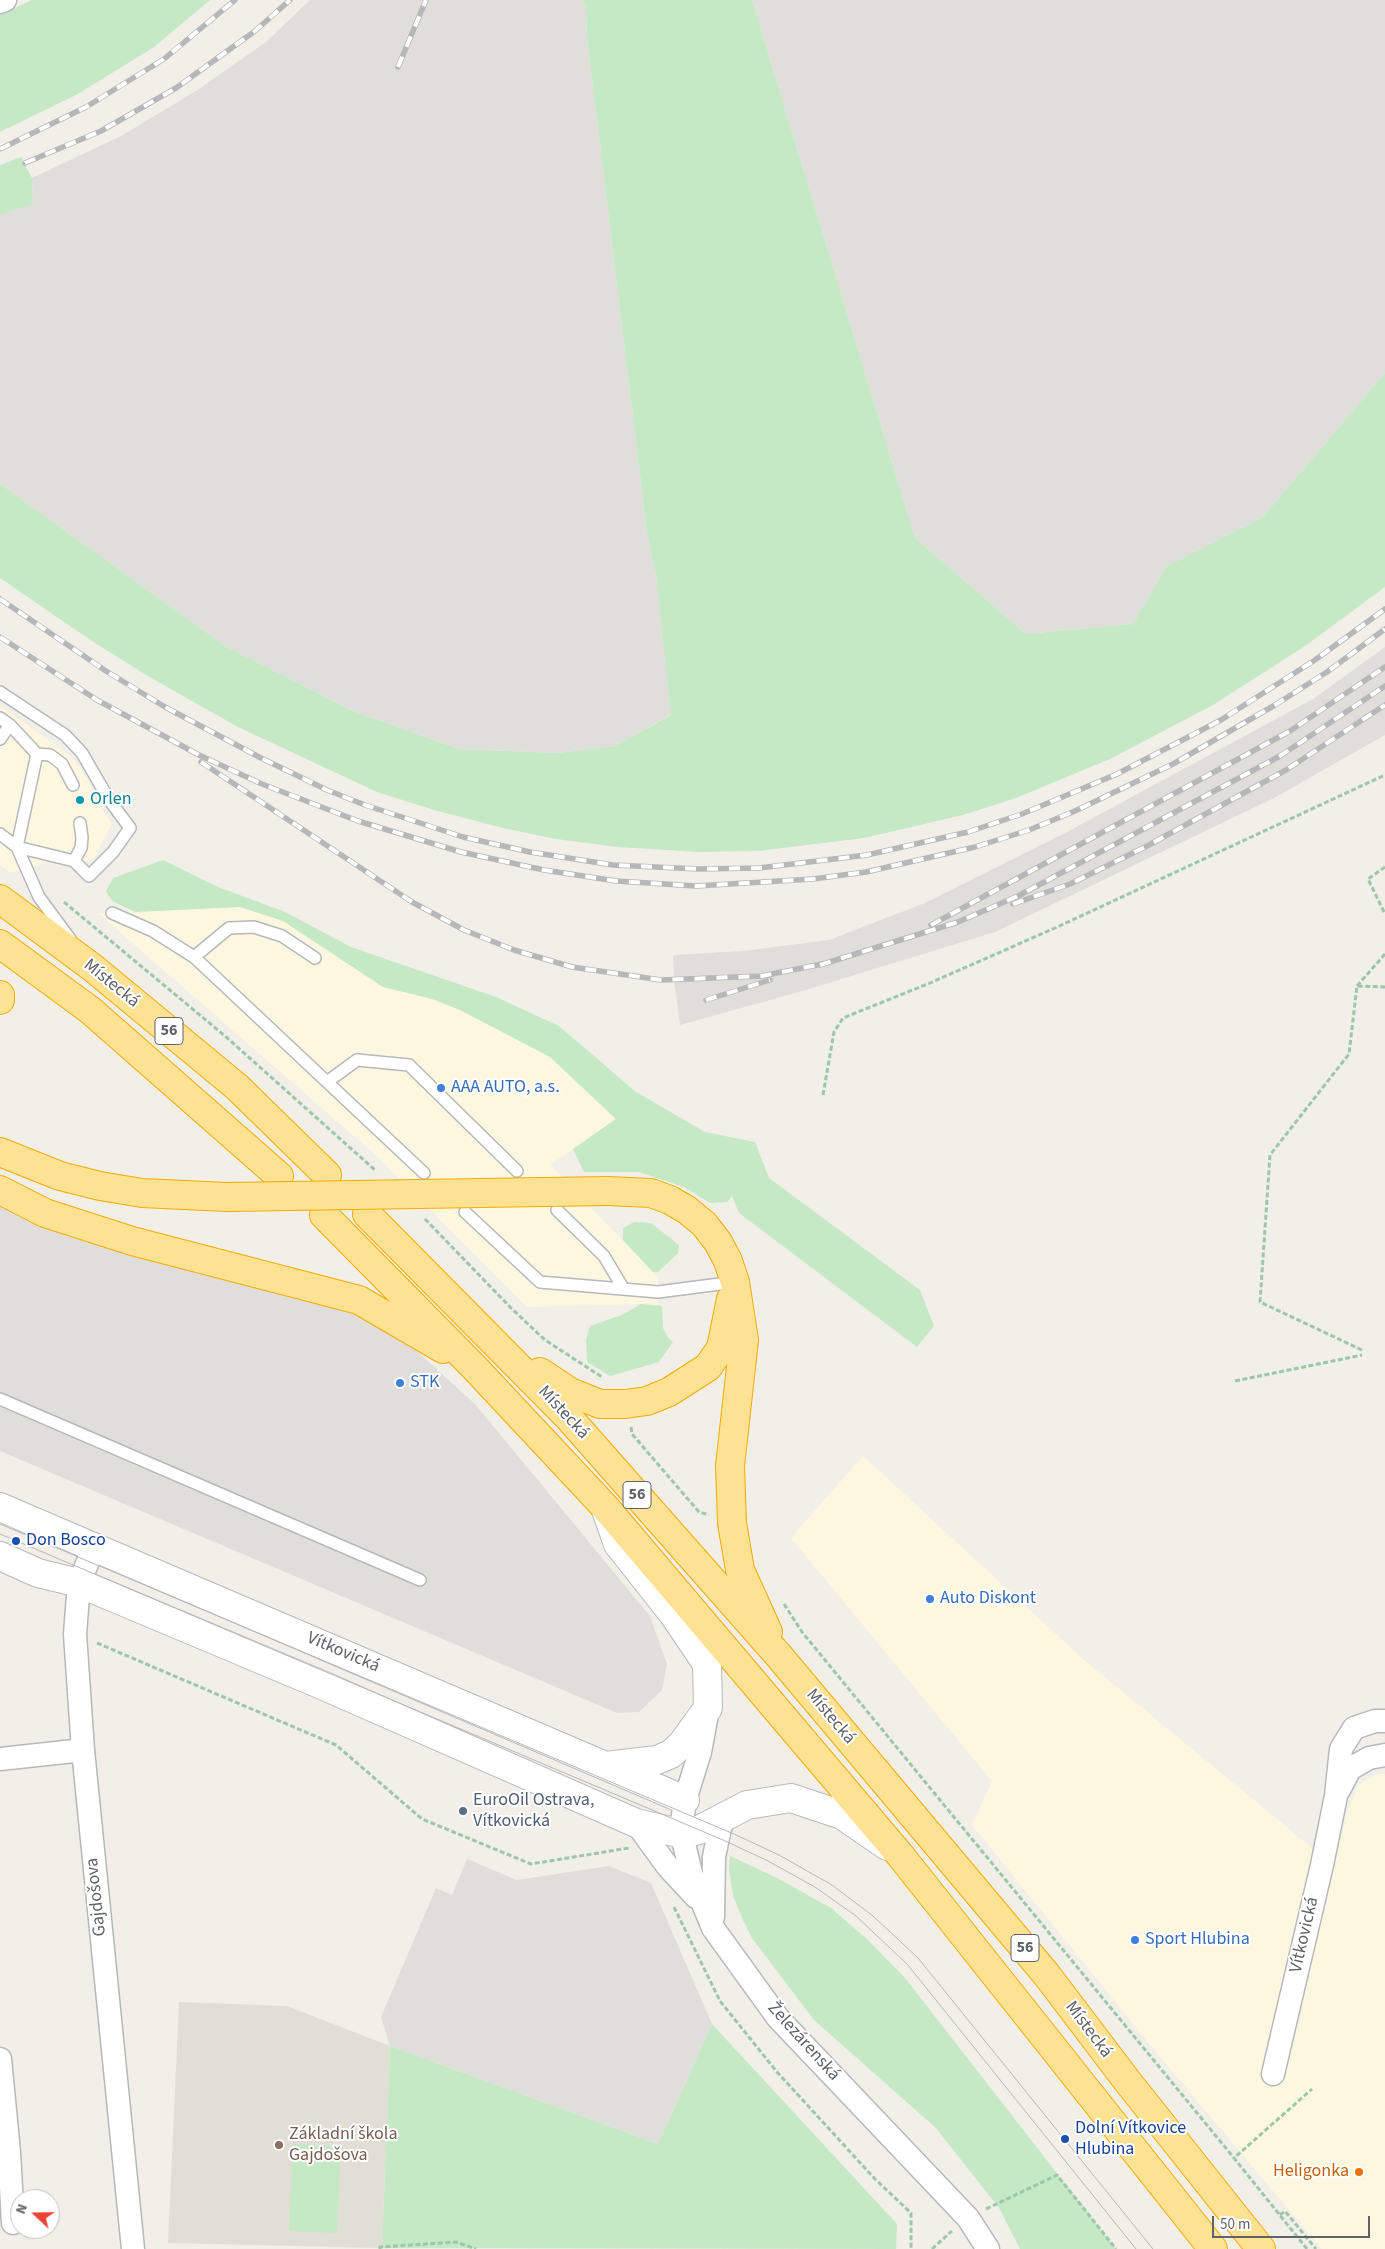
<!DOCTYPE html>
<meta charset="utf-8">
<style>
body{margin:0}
#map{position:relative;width:1385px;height:2249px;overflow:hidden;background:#f1efe8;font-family:"Source Sans 3",sans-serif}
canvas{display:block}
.north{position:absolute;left:10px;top:2189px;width:50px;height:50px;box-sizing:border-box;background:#fff;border:1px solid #bfc1c3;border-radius:50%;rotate:291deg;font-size:14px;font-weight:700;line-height:20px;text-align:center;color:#5f6368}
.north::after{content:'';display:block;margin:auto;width:18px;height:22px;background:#ea4335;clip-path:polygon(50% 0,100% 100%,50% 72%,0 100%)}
.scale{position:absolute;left:1212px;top:2216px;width:158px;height:22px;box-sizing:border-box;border:2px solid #5f6368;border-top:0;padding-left:6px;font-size:15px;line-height:18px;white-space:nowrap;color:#5f6368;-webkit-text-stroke:4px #fff;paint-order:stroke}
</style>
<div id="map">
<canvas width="1385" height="2249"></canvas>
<div class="north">N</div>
<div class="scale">50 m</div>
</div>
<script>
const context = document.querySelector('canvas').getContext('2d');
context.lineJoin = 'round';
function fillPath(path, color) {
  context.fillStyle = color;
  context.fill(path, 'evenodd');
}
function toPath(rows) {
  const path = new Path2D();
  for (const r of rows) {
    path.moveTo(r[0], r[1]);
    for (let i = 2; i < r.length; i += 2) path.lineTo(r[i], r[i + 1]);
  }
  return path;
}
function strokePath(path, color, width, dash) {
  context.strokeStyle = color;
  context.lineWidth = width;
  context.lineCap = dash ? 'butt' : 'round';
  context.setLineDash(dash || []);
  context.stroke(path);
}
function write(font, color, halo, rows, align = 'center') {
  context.font = font + ' "Source Sans 3",sans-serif';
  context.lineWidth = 4;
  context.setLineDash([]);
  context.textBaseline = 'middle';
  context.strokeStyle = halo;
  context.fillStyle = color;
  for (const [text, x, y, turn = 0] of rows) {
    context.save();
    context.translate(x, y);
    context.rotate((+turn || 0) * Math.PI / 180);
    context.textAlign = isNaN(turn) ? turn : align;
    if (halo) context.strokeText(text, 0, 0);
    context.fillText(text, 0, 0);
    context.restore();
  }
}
fillPath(toPath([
 [0,706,62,750,74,760,86,777,99,804,112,824,94,858,67,867,46,862,11,873,0,865],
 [240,907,283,921,383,987,432,999,460,1010,550,1057,616,1119,550,1165,653,1272,658,1279,658,1305,641,1304,527,1307,378,1157,98,913],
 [863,1456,1084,1660,1334,1866,1347,1812,1359,1785,1377,1774,1385,1774,1385,2249,1322,2249,1161,2058,972,1825,992,1781,791,1538]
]), '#fef7e0');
fillPath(toPath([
 [310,0,581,0,586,6,587,37,647,533,657,582,672,714,615,746,558,753,459,749,353,711,225,646,0,484,0,215,33,204,32,178,121,136,196,91,266,42],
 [752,0,1385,0,1385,373,1262,518,1167,566,1133,624,1026,634,915,538],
 [1385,647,1385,735,1274,798,995,932,799,992,680,1025,674,979,673,955,743,951,829,940,925,903,1067,832,1313,699],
 [0,1203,18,1215,119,1251,260,1286,367,1318,413,1348,475,1404,650,1616,667,1664,662,1690,639,1712,617,1713,0,1451],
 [467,1859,517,1880,609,1866,651,1883,712,2024,658,2144,390,2046,381,2017,436,1888,452,1895]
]), '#e0deda');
fillPath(toPath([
 [179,2002,287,2006,390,2046,382,2248,168,2243]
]), '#e1ded6');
fillPath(toPath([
 [32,0,210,0,154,47,78,94,0,132,0,15],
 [581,0,752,0,915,538,1026,634,1133,624,1167,566,1262,518,1385,373,1385,587,1305,646,1213,705,1110,759,1016,798,963,815,864,838,758,851,699,852,618,847,556,839,503,828,434,810,377,792,238,727,146,675,89,639,0,578,0,484,225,646,353,711,459,749,558,753,615,746,671,715,657,582,647,533,587,37,586,6],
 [21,157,32,178,33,204,0,215,0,165],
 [163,860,218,887,285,912,351,947,496,997,559,1026,636,1092,705,1132,755,1142,769,1178,920,1290,934,1326,917,1347,739,1213,732,1196,727,1202,710,1203,684,1187,639,1172,584,1172,573,1149,616,1119,550,1057,460,1010,432,999,383,987,283,921,240,907,135,912,112,901,106,891,113,878],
 [634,1222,651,1223,679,1245,678,1253,658,1272,653,1272,623,1240,623,1228],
 [641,1304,662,1306,663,1328,668,1338,673,1342,659,1362,610,1376,587,1362,586,1340,590,1326,622,1315],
 [730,1856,777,1878,831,1908,868,1940,905,1978,1116,2249,1020,2249,999,2208,936,2128,814,2020,752,1938,742,1918,733,1895,729,1869],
 [712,2024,897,2224,896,2249,382,2248,390,2046,658,2144],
 [293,2144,341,2146,337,2233,289,2231]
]), '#c5e8c5');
const lane = toPath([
 [0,692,65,735,82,753,108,798,130,828,113,852,89,876,74,861,17,847,37,754,10,725,0,718],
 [0,739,10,725],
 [37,754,50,755,62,764,73,785],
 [0,834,17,847,39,897,70,939],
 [74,861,81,848,82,838,80,823],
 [112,913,153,931,194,957,424,1173],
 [194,957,229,928,254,927,282,936,315,958],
 [327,1082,357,1060,409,1065,517,1171],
 [557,1210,604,1256,623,1288],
 [465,1212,540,1282,658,1292,735,1282],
 [0,1399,420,1580]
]);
const street = toPath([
 [0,2,5,0],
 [94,1547,79,1583,75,1634,83,1750,133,2249],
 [708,1709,700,1752,685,1800,682,1823,684,1844,692,1877,713,1928,778,2018,968,2218,988,2249],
 [0,1759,83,1750],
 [1339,1790,1350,1769,1369,1758,1385,1755],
 [636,1823,668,1867,696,1897],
 [713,1917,714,1857,720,1828,725,1817],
 [0,2059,9,2152,13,2223],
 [1273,2074,1322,1865,1336,1796,1341,1749,1354,1728,1375,1721,1385,1721]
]);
const secondary = toPath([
 [0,1507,685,1800],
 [0,1556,38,1573,79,1583,322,1685,636,1823,683,1834,699,1830,747,1805,791,1798,842,1815,887,1846],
 [606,1766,657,1760,671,1754,682,1744,708,1708,707,1664,674,1615,618,1544,606,1510]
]);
const highway = toPath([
 [0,899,93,968,237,1087,327,1175],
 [0,944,90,1010,279,1176],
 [0,995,0,1000],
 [0,1152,60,1176,100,1186,142,1193,227,1197],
 [0,1190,45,1213,132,1241,359,1300,443,1349],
 [608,1191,651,1193,670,1200,687,1210,704,1224,718,1242,728,1261,735,1282,744,1340,730,1466,732,1523,740,1570,768,1632],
 [367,1214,569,1418,779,1656,1046,1974,1128,2082,1261,2249],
 [324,1215,474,1367,605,1507,900,1855,1213,2249],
 [540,1372,570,1392,600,1404,625,1404,647,1401,669,1392,708,1367,721,1348,731,1299]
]);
strokePath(lane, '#b5b8bc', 14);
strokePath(street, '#b5b8bc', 25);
strokePath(secondary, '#b6babf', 30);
strokePath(highway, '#f9ab00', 30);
strokePath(toPath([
 [1385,867,1368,879,1385,914],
 [64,902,225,1036,375,1170],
 [1357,986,1385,954],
 [823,1095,834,1032,843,1018,930,983,1055,928,1385,775],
 [425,1219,510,1307,545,1340,602,1377],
 [1362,1350,1260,1302,1270,1155,1349,1054,1357,986,1385,987],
 [1235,1381,1362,1355],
 [631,1427,632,1434,699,1512,709,1515],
 [784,1604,802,1632,1234,2158],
 [97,1643,336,1745,422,1819,531,1864,629,1848],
 [674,1907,720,2001,777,2072,875,2179,911,2213,911,2249],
 [986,2209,1057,2175,1116,2249],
 [1280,2215,1285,2211,1316,2249],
 [380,2249,380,2247,456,2242,476,2249],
 [932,2249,952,2231],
 [1307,2249,1234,2158,1312,2089]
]), '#9cc7a9', 3, [5, 2.5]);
strokePath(lane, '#fff', 11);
strokePath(street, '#fff', 22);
strokePath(secondary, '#fff', 28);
strokePath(highway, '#fde293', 28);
strokePath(toPath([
 [0,1524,734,1834,779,1855,832,1885,873,1916,918,1958,1153,2249],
 [0,1534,723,1840,766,1860,815,1887,856,1916,907,1964,1136,2249]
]), '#b6b7b8', 1);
const rail = toPath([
 [398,67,426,0],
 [0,149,86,107,164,59,235,0],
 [25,163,101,131,176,88,255,31,290,0],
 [0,599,106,671,165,707,261,758,327,790,365,805,463,837,530,852,613,865,699,869,759,868,867,855,968,832,1022,814,1117,774,1221,720,1315,660,1385,609],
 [0,637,97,700,199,755,262,784,358,821,461,852,544,870,616,881,696,886,813,879,866,872,975,847,1029,830,1075,811,1173,764,1275,705,1327,672,1385,629],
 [201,762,412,902,464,930,514,950,572,967,661,980,762,976,827,963],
 [1013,904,1070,884,1147,846,1286,770,1385,705],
 [931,925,1290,731,1385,667],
 [820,965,958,922,1018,896,1280,756,1385,686],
 [706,1000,770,980]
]);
strokePath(rail, '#b6b7b8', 5.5);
strokePath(rail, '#fff', 4, [11]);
const highwayBridge = toPath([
 [227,1197,608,1191]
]);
strokePath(highwayBridge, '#f9ab00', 30, []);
strokePath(highwayBridge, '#fde293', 28);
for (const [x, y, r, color] of [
 [80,800,5,"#0f9aa8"],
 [441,1088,5,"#3f7fe0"],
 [400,1383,5,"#3f7fe0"],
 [16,1541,5,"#1a4fb4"],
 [930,1599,5,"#3f7fe0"],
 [463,1811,5,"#5c6f8a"],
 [1135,1940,5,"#3f7fe0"],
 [1065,2139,5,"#1a4fb4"],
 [279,2145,5,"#8d6e63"],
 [1359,2172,5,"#e8710a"]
]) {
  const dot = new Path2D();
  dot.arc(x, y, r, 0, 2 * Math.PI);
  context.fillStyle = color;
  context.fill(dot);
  strokePath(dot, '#fff', 2);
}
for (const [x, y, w] of [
 [169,1031,28],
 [637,1495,28],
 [1025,1948,28]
]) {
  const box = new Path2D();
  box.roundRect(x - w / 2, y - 13.5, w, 27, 4);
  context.fillStyle = '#fff';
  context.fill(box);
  strokePath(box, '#5f6368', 1);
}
write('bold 16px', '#5f6368', null, [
 ["56",169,1031],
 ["56",637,1495],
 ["56",1025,1948]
]);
write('18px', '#0d838f', '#fff', [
 ["Orlen",90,800]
], 'left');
write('18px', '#5f6368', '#fff', [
 ["Místecká",111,984,39],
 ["Místecká",563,1413,47],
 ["Vítkovická",343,1653,23],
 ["Místecká",830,1717,50],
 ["Gajdošova",97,1897,-96],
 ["Vítkovická",1305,1935,-77],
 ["Místecká",1088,2030,53],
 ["Železárenská",803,2042,48]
]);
write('18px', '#366cbe', '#fff', [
 ["AAA AUTO, a.s.",451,1088],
 ["STK",410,1383],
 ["Auto Diskont",940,1599],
 ["Sport Hlubina",1145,1940]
], 'left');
write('18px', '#164399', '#fff', [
 ["Don Bosco",26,1541],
 ["Dolní Vítkovice",1075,2129],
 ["Hlubina",1075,2150]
], 'left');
write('18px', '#4e5e75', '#fff', [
 ["EuroOil Ostrava,",473,1801],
 ["Vítkovická",473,1822]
], 'left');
write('18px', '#785e54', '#fff', [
 ["Základní škola",289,2135],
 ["Gajdošova",289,2156]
], 'left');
write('18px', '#c56008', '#fff', [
 ["Heligonka",1349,2172]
], 'right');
</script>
